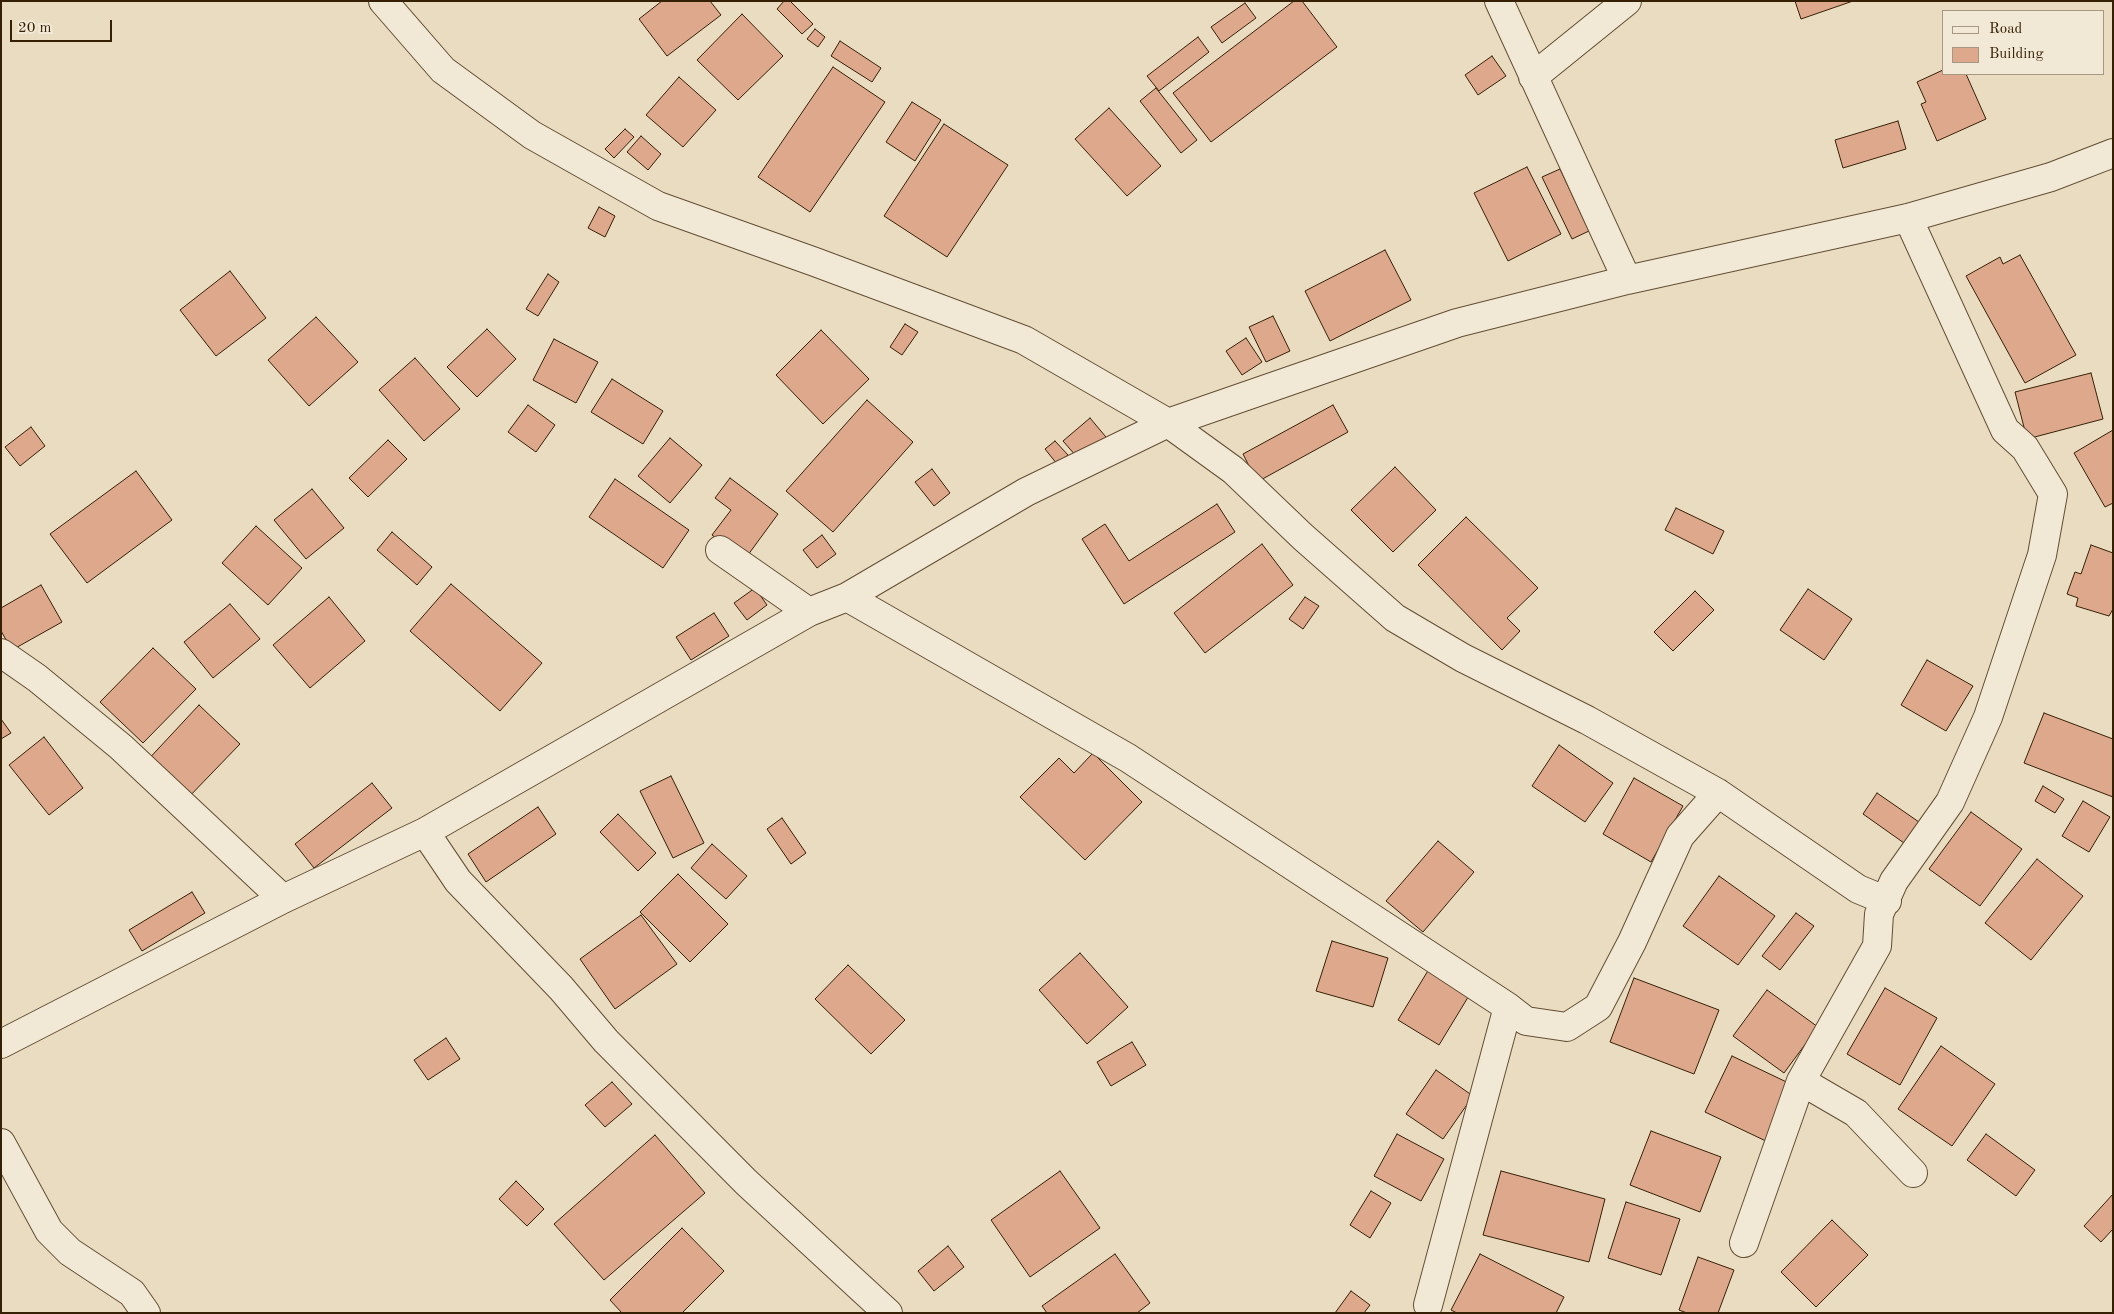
<!DOCTYPE html>
<style>
body{margin:0}
#map{position:relative;width:2114px;height:1314px;overflow:hidden;background:#e9dcc0;font-family:"Old Standard TT",serif}
canvas{display:block}
.frame{position:absolute;inset:0;border:2px solid #362005;pointer-events:none}
.legend{position:absolute;left:1942px;top:10px;width:162px;height:65px;box-sizing:border-box;background:#f1e8d6;border:1px solid #a69882;margin:0;padding:6px 9px;list-style:none;font-size:15px;color:#362005}
.legend li{display:flex;align-items:center;gap:10px;height:25px}
.legend b{width:25px;border:1px solid #a69882}
.scale{position:absolute;left:10px;top:20px;width:102px;height:22px;box-sizing:border-box;border:2px solid #362005;border-top:0;padding-left:6px;font-size:15px;line-height:18px;white-space:nowrap;color:#362005;-webkit-text-stroke:4px #f1e8d6;paint-order:stroke}
</style>
<div id="map">
<canvas width="2114" height="1314"></canvas>
<div class="frame"></div>
<ul class="legend">
<li><b style="height:6px;background:#f1e8d6"></b>Road</li>
<li><b style="height:14px;background:#dea88d"></b>Building</li>
</ul>
<div class="scale">20 m</div>
</div>
<script>
const context = document.querySelector('canvas').getContext('2d');
context.lineJoin = 'round';
function fillPath(path, color) {
  context.fillStyle = color;
  context.fill(path, 'evenodd');
}
function toPath(rows) {
  const path = new Path2D();
  for (const r of rows) {
    path.moveTo(r[0], r[1]);
    for (let i = 2; i < r.length; i += 2) path.lineTo(r[i], r[i + 1]);
  }
  return path;
}
function strokePath(path, color, width, dash) {
  context.strokeStyle = color;
  context.lineWidth = width;
  context.lineCap = dash ? 'butt' : 'round';
  context.setLineDash(dash || []);
  context.stroke(path);
}
const building = toPath([
 [662,1,710,1,721,15,667,56,639,19,662,1],
 [784,1,790,1,813,24,802,34,777,9,784,1],
 [1294,1,1302,1,1337,47,1211,142,1173,93,1294,1],
 [1795,1,1853,1,1801,19,1795,1],
 [1245,3,1256,18,1222,43,1211,27,1245,3],
 [742,14,783,56,738,100,697,60,742,14],
 [815,29,825,37,818,47,807,39,815,29],
 [1198,37,1209,52,1159,91,1147,76,1198,37],
 [840,41,881,68,872,82,831,56,840,41],
 [1492,56,1506,76,1478,95,1465,75,1492,56],
 [833,67,885,102,810,212,758,177,833,67],
 [1943,70,1943,74,1966,74,1986,119,1937,141,1921,104,1926,102,1917,82,1943,70],
 [679,77,716,110,683,147,646,115,679,77],
 [1156,88,1197,140,1181,153,1140,101,1156,88],
 [912,102,941,120,915,161,886,142,912,102],
 [1109,108,1161,166,1127,196,1075,139,1109,108],
 [1898,121,1906,149,1843,168,1835,140,1898,121],
 [944,124,1008,165,947,257,884,216,944,124],
 [625,129,634,137,614,158,605,149,625,129],
 [641,136,661,154,648,170,627,152,641,136],
 [1527,167,1561,234,1508,261,1474,193,1527,167],
 [1560,169,1589,231,1572,239,1542,177,1560,169],
 [599,207,615,216,605,237,588,228,599,207],
 [1385,250,1411,300,1330,341,1305,291,1385,250],
 [2020,255,2076,355,2025,383,1966,276,2000,257,2003,264,2020,255],
 [230,271,266,318,216,356,180,310,230,271],
 [548,274,559,282,538,316,526,309,548,274],
 [1273,316,1290,351,1266,362,1249,327,1273,316],
 [316,317,358,362,309,406,268,360,316,317],
 [905,324,918,332,902,355,890,347,905,324],
 [487,329,516,359,477,397,447,367,487,329],
 [821,330,869,379,823,424,776,375,821,330],
 [1246,338,1262,362,1242,375,1226,351,1246,338],
 [554,339,598,362,576,403,533,380,554,339],
 [415,358,460,409,424,441,379,390,415,358],
 [2091,373,2103,419,2027,439,2015,392,2091,373],
 [612,379,663,411,643,444,591,412,612,379],
 [867,400,913,442,833,532,786,491,867,400],
 [528,405,555,425,536,452,508,432,528,405],
 [1333,405,1348,432,1257,482,1243,454,1333,405],
 [1090,418,1111,443,1084,465,1063,441,1090,418],
 [31,427,45,446,20,466,5,447,31,427],
 [2113,430,2113,503,2105,507,2074,453,2113,430],
 [670,438,702,465,670,503,638,476,670,438],
 [388,440,407,459,368,497,349,478,388,440],
 [1055,441,1068,455,1057,464,1045,449,1055,441],
 [1395,467,1436,510,1393,552,1351,510,1395,467],
 [932,469,950,493,934,506,915,482,932,469],
 [136,471,172,520,87,583,50,534,136,471],
 [730,478,778,514,745,559,712,535,731,510,715,498,730,478],
 [615,479,689,530,663,568,589,517,615,479],
 [312,489,344,528,306,559,274,520,312,489],
 [1217,504,1235,532,1124,604,1082,539,1105,524,1129,561,1217,504],
 [1676,508,1724,531,1713,554,1665,530,1676,508],
 [1466,517,1538,588,1507,618,1520,631,1502,650,1418,565,1466,517],
 [256,526,302,568,268,605,222,563,256,526],
 [392,532,432,567,417,585,377,550,392,532],
 [822,535,836,554,817,568,803,550,822,535],
 [1262,544,1293,585,1205,653,1174,613,1262,544],
 [2091,545,2113,553,2113,609,2109,616,2076,606,2078,598,2067,594,2075,572,2081,574,2091,545],
 [451,584,542,663,500,711,410,631,451,584],
 [41,585,62,622,12,650,1,631,1,608,41,585],
 [755,588,767,605,747,620,734,603,755,588],
 [1808,589,1852,619,1824,660,1780,630,1808,589],
 [1695,591,1714,610,1673,651,1654,632,1695,591],
 [329,597,365,641,310,688,273,645,329,597],
 [1305,597,1319,606,1303,629,1289,619,1305,597],
 [230,604,260,639,213,678,184,642,230,604],
 [714,613,729,636,691,660,676,637,714,613],
 [153,648,196,689,143,743,100,702,153,648],
 [1927,660,1973,686,1946,731,1901,705,1927,660],
 [199,705,240,744,184,802,144,764,199,705],
 [2044,713,2113,739,2113,797,2024,763,2044,713],
 [1,719,11,733,1,739,1,719],
 [44,737,83,788,49,815,9,765,44,737],
 [1559,745,1613,783,1585,822,1532,786,1559,745],
 [1093,753,1142,802,1085,860,1020,797,1059,758,1074,773,1093,753],
 [671,776,704,843,673,858,640,791,671,776],
 [1634,778,1683,806,1651,862,1603,834,1634,778],
 [372,783,392,808,314,868,295,844,372,783],
 [2043,786,2064,799,2055,813,2035,801,2043,786],
 [1877,793,1919,822,1904,843,1863,814,1877,793],
 [2083,801,2110,817,2089,852,2062,836,2083,801],
 [538,807,556,834,486,882,468,854,538,807],
 [1971,812,2022,849,1980,906,1929,869,1971,812],
 [618,814,656,853,638,871,600,832,618,814],
 [782,818,806,853,791,864,767,829,782,818],
 [1438,841,1474,872,1423,932,1386,901,1438,841],
 [712,844,747,876,726,899,691,868,712,844],
 [2037,859,2083,896,2031,960,1985,923,2037,859],
 [678,874,728,924,690,962,640,912,678,874],
 [1719,876,1775,916,1738,965,1683,926,1719,876],
 [192,892,205,913,142,951,129,930,192,892],
 [1796,913,1814,926,1780,970,1762,956,1796,913],
 [641,915,677,964,615,1009,580,959,641,915],
 [1332,941,1388,958,1373,1007,1316,991,1332,941],
 [1080,953,1128,1007,1087,1044,1039,990,1080,953],
 [848,965,905,1020,871,1054,815,999,848,965],
 [1429,969,1470,994,1439,1045,1398,1020,1429,969],
 [1634,978,1719,1010,1694,1074,1610,1042,1634,978],
 [1885,988,1937,1018,1900,1085,1847,1054,1885,988],
 [1767,990,1818,1027,1784,1073,1733,1036,1767,990],
 [446,1038,460,1059,428,1080,414,1060,446,1038],
 [1132,1042,1146,1065,1111,1086,1097,1062,1132,1042],
 [1941,1046,1995,1084,1952,1146,1898,1109,1941,1046],
 [1732,1056,1797,1087,1770,1143,1705,1112,1732,1056],
 [1436,1070,1473,1096,1443,1139,1406,1114,1436,1070],
 [612,1082,632,1104,605,1127,585,1105,612,1082],
 [1651,1131,1721,1157,1700,1212,1630,1185,1651,1131],
 [1397,1134,1444,1159,1421,1201,1374,1176,1397,1134],
 [1986,1134,2035,1170,2016,1196,1967,1160,1986,1134],
 [655,1135,705,1193,604,1280,554,1224,655,1135],
 [1060,1171,1100,1228,1030,1277,991,1220,1060,1171],
 [1501,1171,1605,1199,1589,1262,1483,1235,1501,1171],
 [516,1181,544,1209,527,1226,499,1199,516,1181],
 [1371,1191,1391,1203,1370,1238,1350,1225,1371,1191],
 [2113,1194,2113,1229,2101,1242,2084,1226,2113,1194],
 [1626,1202,1680,1219,1661,1275,1608,1258,1626,1202],
 [1832,1220,1868,1255,1816,1307,1781,1272,1832,1220],
 [682,1228,724,1271,682,1313,622,1313,610,1300,682,1228],
 [948,1246,964,1267,934,1291,918,1271,948,1246],
 [1115,1254,1150,1303,1137,1313,1047,1313,1042,1306,1115,1254],
 [1480,1254,1564,1297,1556,1313,1457,1313,1451,1310,1480,1254],
 [1698,1257,1734,1270,1718,1313,1687,1313,1679,1310,1698,1257],
 [1351,1291,1370,1305,1364,1313,1335,1313,1351,1291]
]);
fillPath(building, '#dea88d');
strokePath(building, '#362005', 1);
const minor = toPath([
 [383,1,443,70,532,135,658,206,815,262,1024,340,1168,423,1233,470,1303,537,1395,618,1463,658,1587,720,1718,793,1858,889,1887,901],
 [1499,1,1627,280],
 [1533,77,1627,1],
 [720,550,809,612],
 [847,597,1128,758,1508,1007],
 [1,653,37,678,121,747,283,899],
 [425,832,458,881,561,988,606,1041,746,1182,888,1313],
 [1,1044,283,899,425,832,809,612,847,597,1026,492,1168,423,1457,323,1627,280,1908,218,2051,177,2113,153],
 [1801,1081,1856,1113,1913,1173],
 [1,1143,49,1231,70,1252,132,1293,146,1313],
 [1744,1243,1801,1081,1877,946,1879,914,1894,881,1950,802,1988,717,2042,555,2053,494,2025,448,2005,430,1908,218],
 [1428,1305,1508,1007,1526,1021,1567,1027,1598,1007,1632,942,1680,836,1718,793]
]);
strokePath(minor, '#634f34', 30);
strokePath(minor, '#f1e8d6', 28);
</script>
